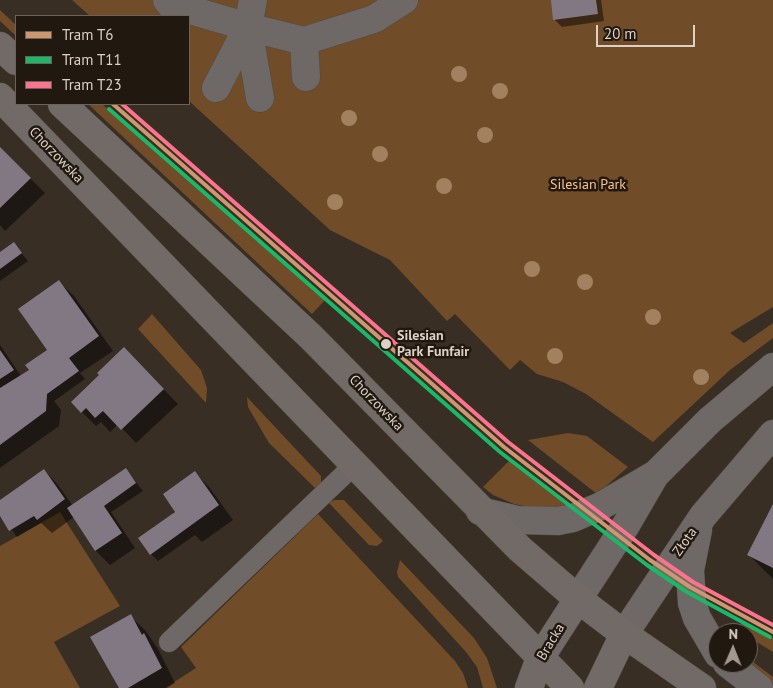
<!DOCTYPE html>
<meta charset="utf-8">
<style>
body{margin:0}
#map{position:relative;width:773px;height:688px;overflow:hidden;background:#382e24;font-family:"PT Sans",sans-serif}
canvas{display:block}
.legend{position:absolute;left:15px;top:15px;width:175px;height:90px;box-sizing:border-box;background:#211810;border:1px solid #6c6259;margin:0;padding:6px 9px;list-style:none;font-size:15px;color:#ddd1c6}
.legend li{display:flex;align-items:center;gap:10px;height:25px}
.legend b{width:25px;border:1px solid #6c6259}
.north{position:absolute;left:708px;top:623px;width:50px;height:50px;box-sizing:border-box;background:#211810;border:1px solid #6c6259;border-radius:50%;rotate:1deg;font-size:14px;font-weight:700;line-height:20px;text-align:center;color:#ddd1c6}
.north::after{content:'';display:block;margin:auto;width:18px;height:22px;background:#a3988d;clip-path:polygon(50% 0,100% 100%,50% 72%,0 100%)}
.scale{position:absolute;left:596px;top:25px;width:99px;height:22px;box-sizing:border-box;border:2px solid #ddd1c6;border-top:0;padding-left:6px;font-size:15px;line-height:18px;white-space:nowrap;color:#ddd1c6;-webkit-text-stroke:4px #211810;paint-order:stroke}
</style>
<div id="map">
<canvas width="773" height="688"></canvas>
<ul class="legend">
<li><b style="height:6px;background:#cd976f"></b>Tram T6</li>
<li><b style="height:6px;background:#1ab867"></b>Tram T11</li>
<li><b style="height:6px;background:#fc738d"></b>Tram T23</li>
</ul>
<div class="north">N</div>
<div class="scale">20 m</div>
</div>
<script>
const context = document.querySelector('canvas').getContext('2d');
context.lineJoin = 'round';
function fillPath(path, color) {
  context.fillStyle = color;
  context.fill(path, 'evenodd');
}
function toPath(rows) {
  const path = new Path2D();
  for (const r of rows) {
    path.moveTo(r[0], r[1]);
    for (let i = 2; i < r.length; i += 2) path.lineTo(r[i], r[i + 1]);
  }
  return path;
}
function strokePath(path, color, width, dash) {
  context.strokeStyle = color;
  context.lineWidth = width;
  context.lineCap = dash ? 'butt' : 'round';
  context.setLineDash(dash || []);
  context.stroke(path);
}
function write(font, color, halo, rows, align = 'center') {
  context.font = font + ' "PT Sans",sans-serif';
  context.lineWidth = 5;
  context.setLineDash([]);
  context.textBaseline = 'middle';
  context.strokeStyle = halo;
  context.fillStyle = color;
  for (const [text, x, y, turn = 0] of rows) {
    context.save();
    context.translate(x, y);
    context.rotate((+turn || 0) * Math.PI / 180);
    context.textAlign = isNaN(turn) ? turn : align;
    if (halo) context.strokeText(text, 0, 0);
    context.fillText(text, 0, 0);
    context.restore();
  }
}
fillPath(toPath([
 [72,0,773,0,773,307,730,333,744,343,773,323,773,338,730,370,653,442,586,394,563,382,537,374,520,360,510,370,455,314,447,321,390,260,330,230,189,101,189,16,90,16],
 [0,10,16,25,16,36,0,21],
 [88,104,102,104,326,299,312,314],
 [152,314,201,370,207,388,206,403,138,329],
 [247,397,321,476,321,484,315,488,269,443,248,407],
 [568,433,587,436,628,467,597,494,528,440],
 [511,459,570,507,529,507,514,504,493,495,483,487],
 [335,500,344,500,383,541,377,546,369,545,328,502],
 [60,512,120,606,54,642,80,688,0,688,0,546],
 [318,514,455,661,463,673,468,688,165,688,196,668,181,647],
 [400,560,474,638,487,658,497,688,483,688,477,667,466,652,398,577,397,572],
 [741,622,773,638,773,652,750,638,748,633,744,633,740,627],
 [748,658,773,677,773,688,748,663]
]), '#704c28');
fillPath(toPath([
 [552,0,601,0,604,21,562,27,555,20],
 [0,148,45,193,5,231,0,225],
 [14,244,28,261,0,281,0,254],
 [59,282,74,296,113,351,80,373,85,379,54,401,61,410,59,426,0,468,0,345,21,376,51,356],
 [138,363,178,404,136,443,118,424,110,432,101,422,96,426,72,402],
 [44,470,58,485,73,506,126,470,143,491,111,512,135,548,110,565,96,551,74,517,52,533,41,523,17,537,0,513,0,501],
 [195,473,209,487,233,520,202,542,195,535,158,561,151,554],
 [773,507,773,579,748,554],
 [130,616,145,630,158,649,175,683,167,688,121,688]
]), '#0007');
fillPath(toPath([
 [551,0,596,0,598,14,553,20],
 [0,147,31,178,0,208],
 [14,242,22,253,0,269,0,252],
 [59,280,99,336,69,358,79,371,47,394,46,411,0,445,0,388,29,370,25,365,47,350,18,309],
 [124,347,164,389,121,430,103,411,95,418,86,408,81,413,71,402,99,375,97,373],
 [0,350,14,370,0,379],
 [126,468,136,483,104,506,122,533,95,551,67,508],
 [44,469,65,499,37,520,34,516,9,531,0,516,0,500],
 [195,471,219,505,150,555,138,538,175,512,163,494],
 [773,504,773,568,747,555],
 [131,614,142,635,144,633,162,668,128,688,119,688,90,637]
]), '#827884');
const service = toPath([
 [169,642,354,465]
]);
const pedestrian = toPath([
 [167,0,170,4,248,27,304,41,374,19,404,0],
 [248,27,260,98],
 [304,41,306,77],
 [216,88,248,27,253,0]
]);
const tertiary = toPath([
 [480,511,518,520,558,521,573,518,601,506,654,475],
 [698,530,690,570,692,603,697,618,718,654],
 [578,599,626,525,655,475,710,420,773,367],
 [624,634,703,516,773,434],
 [727,663,759,688]
]);
const secondary = toPath([
 [0,46,16,61],
 [0,97,570,688],
 [62,104,311,337,520,549,578,599,624,634,702,688],
 [529,688,540,658,578,599],
 [598,688,624,634]
]);
strokePath(service, '#544b43', 21);
strokePath(pedestrian, '#544b43', 29);
strokePath(tertiary, '#544b43', 29);
strokePath(secondary, '#544b43', 29);
strokePath(service, '#6e6966', 20);
strokePath(pedestrian, '#6e6966', 28);
strokePath(tertiary, '#6e6966', 28);
strokePath(secondary, '#726a66', 28);
strokePath(toPath([
 [113,104,504,447,650,560,690,587,773,632]
]), '#cd976f', 4);
strokePath(toPath([
 [109,109,500,452,647,565,687,592,770,637]
]), '#1ab867', 4);
strokePath(toPath([
 [122,104,508,442,654,555,693,582,773,625]
]), '#fc738d', 4);
context.fillStyle = '#a38060';
for (const [x, y] of [
 [459,74],
 [500,91],
 [349,118],
 [485,135],
 [380,154],
 [444,186],
 [335,202],
 [532,269],
 [585,282],
 [653,317],
 [555,356],
 [701,377]
]) {
  context.beginPath();
  context.arc(x, y, 8, 0, 2 * Math.PI);
  context.fill();
}
for (const [x, y, r, color] of [
 [386,344,6,"#ddd1c6"]
]) {
  const dot = new Path2D();
  dot.arc(x, y, r, 0, 2 * Math.PI);
  context.fillStyle = color;
  context.fill(dot);
  strokePath(dot, '#211810', 2);
}
write('14px', '#ddd1c6', '#211810', [
 ["Chorzowska",56,155,46],
 ["Chorzowska",376,403,46],
 ["Złota",685,542,-55],
 ["Bracka",551,642,-59]
]);
write('14px', '#fac491', '#211810', [
 ["Silesian Park",588,185]
]);
write('bold 14px', '#ddd1c6', '#211810', [
 ["Silesian",397,336],
 ["Park Funfair",397,352]
], 'left');
</script>
